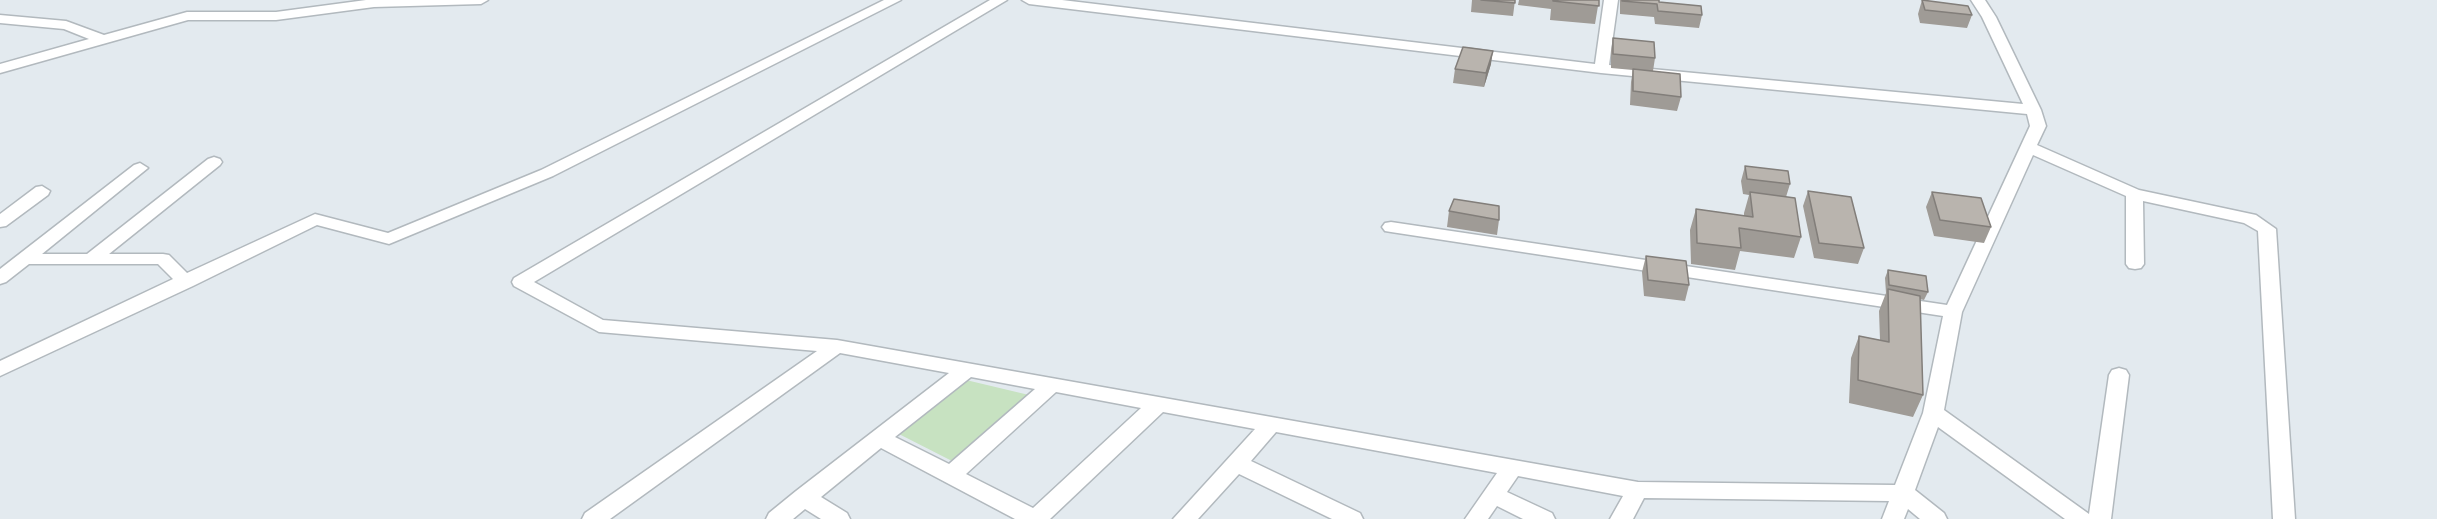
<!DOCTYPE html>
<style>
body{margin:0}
canvas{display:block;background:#e3eaef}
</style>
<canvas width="2437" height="519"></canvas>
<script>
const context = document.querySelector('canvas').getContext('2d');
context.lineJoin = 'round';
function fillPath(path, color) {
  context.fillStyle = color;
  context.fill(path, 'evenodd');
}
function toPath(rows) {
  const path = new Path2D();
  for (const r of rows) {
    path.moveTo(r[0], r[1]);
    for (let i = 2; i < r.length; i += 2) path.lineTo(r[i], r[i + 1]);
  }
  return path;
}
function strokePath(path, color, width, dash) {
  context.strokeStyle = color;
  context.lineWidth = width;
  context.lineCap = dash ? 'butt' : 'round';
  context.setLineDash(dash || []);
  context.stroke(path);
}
fillPath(toPath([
 [966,380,1029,395,952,461,895,432]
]), '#c7e2c1');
const minor = toPath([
 [366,0,488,0,481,4,374,7,276,20,188,20,0,73,0,64,89,39,64,29,0,23,0,15,66,21,104,35,187,12,276,12,366,0],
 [884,0,901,0,553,176,389,244,317,225,193,286,0,376,0,361,173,279,158,264,29,264,6,282,0,284,0,269,134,165,140,163,148,168,42,254,87,254,208,159,214,157,220,159,222,162,220,165,109,254,163,254,169,255,187,273,315,214,388,233,541,170,884,0],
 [990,0,1007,0,534,282,603,320,837,340,1638,482,1895,485,1923,413,1943,316,1391,232,1385,231,1382,227,1385,223,1391,222,1947,305,2030,126,2027,114,1601,73,1029,4,1022,0,1062,0,1595,64,1604,0,1618,0,1609,65,2023,104,1982,17,1971,0,1985,0,1996,17,2041,110,2046,126,2037,145,2139,190,2256,215,2276,229,2295,519,2273,519,2258,231,2244,223,2143,201,2144,264,2141,268,2135,269,2129,268,2126,264,2126,196,2033,155,1962,312,1944,410,2089,514,2109,375,2112,370,2119,368,2126,370,2129,375,2111,519,2065,519,1938,427,1915,490,1944,513,1947,519,1920,519,1908,509,1904,519,1882,519,1889,501,1644,498,1633,519,1610,519,1623,496,1518,476,1507,492,1552,513,1555,519,1523,519,1497,506,1488,519,1465,519,1497,473,1276,432,1251,461,1360,513,1363,519,1332,519,1239,474,1198,519,1173,519,1255,429,1163,412,1050,519,1015,519,881,448,821,497,847,513,850,519,821,519,805,509,793,519,766,519,769,513,796,491,949,373,840,353,610,519,582,519,585,513,817,351,599,332,514,286,512,282,514,278,990,0],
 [971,377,1035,389,949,464,895,437,971,377],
 [1056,392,1141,408,1033,508,966,474,1056,392],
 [42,186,50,191,48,195,6,226,0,227,0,214,36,187,42,186]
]);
strokePath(minor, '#b2b9be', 3);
fillPath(minor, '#fff');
fillPath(toPath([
 [1472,0,1515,0,1513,16,1471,12],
 [1519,0,1599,0,1595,24,1550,20,1551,9,1518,5],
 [1620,0,1659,0,1659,2,1702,15,1699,28,1655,24,1654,17,1620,14],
 [1922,0,1972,15,1967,28,1920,23,1918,14],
 [1613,38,1655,58,1653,71,1681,97,1677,111,1630,105,1631,82,1633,70,1611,68,1611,51],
 [1491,64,1484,87,1453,83,1455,69],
 [1745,166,1790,184,1786,197,1801,237,1794,258,1740,251,1735,270,1691,264,1690,230,1696,209,1744,216,1744,213,1749,195,1743,194,1741,181],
 [1808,191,1864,248,1858,264,1814,258,1803,206],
 [1932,192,1991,227,1984,243,1934,236,1926,207],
 [1449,211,1499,220,1497,235,1447,227],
 [1646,256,1689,285,1685,301,1644,296,1642,272],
 [1888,270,1928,292,1924,300,1920,299,1923,395,1913,417,1849,403,1851,358,1859,336,1880,340,1879,311,1886,293,1885,278]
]), '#9f9b96');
fillPath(toPath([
 [1493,51,1491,64,1484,87,1486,73]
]), '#827e7a');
const building = toPath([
 [1481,0,1515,0,1515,3,1481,0],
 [1553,0,1599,0,1599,6,1553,1,1553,0],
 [1622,0,1659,0,1659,2,1701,6,1702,15,1658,11,1657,4,1622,1,1622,0],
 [1922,0,1968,6,1972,15,1925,10,1922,0],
 [1613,38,1654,42,1655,58,1613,54,1613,38],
 [1463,47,1493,51,1486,73,1455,69,1463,47],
 [1633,69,1680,74,1681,97,1633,91,1633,69],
 [1745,166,1788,171,1790,184,1747,179,1745,166],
 [1808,191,1851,197,1864,248,1819,243,1808,191],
 [1750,192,1795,198,1801,237,1739,228,1741,248,1697,243,1696,209,1753,217,1750,192],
 [1932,192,1981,198,1991,227,1940,220,1932,192],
 [1454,199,1499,206,1499,220,1449,211,1454,199],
 [1646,256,1686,261,1689,285,1648,280,1646,256],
 [1888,270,1926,276,1928,292,1889,285,1888,270],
 [1888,289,1920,296,1923,395,1858,380,1859,336,1889,342,1888,289]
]);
fillPath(building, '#b9b4ae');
strokePath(building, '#827e7a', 1.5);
</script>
